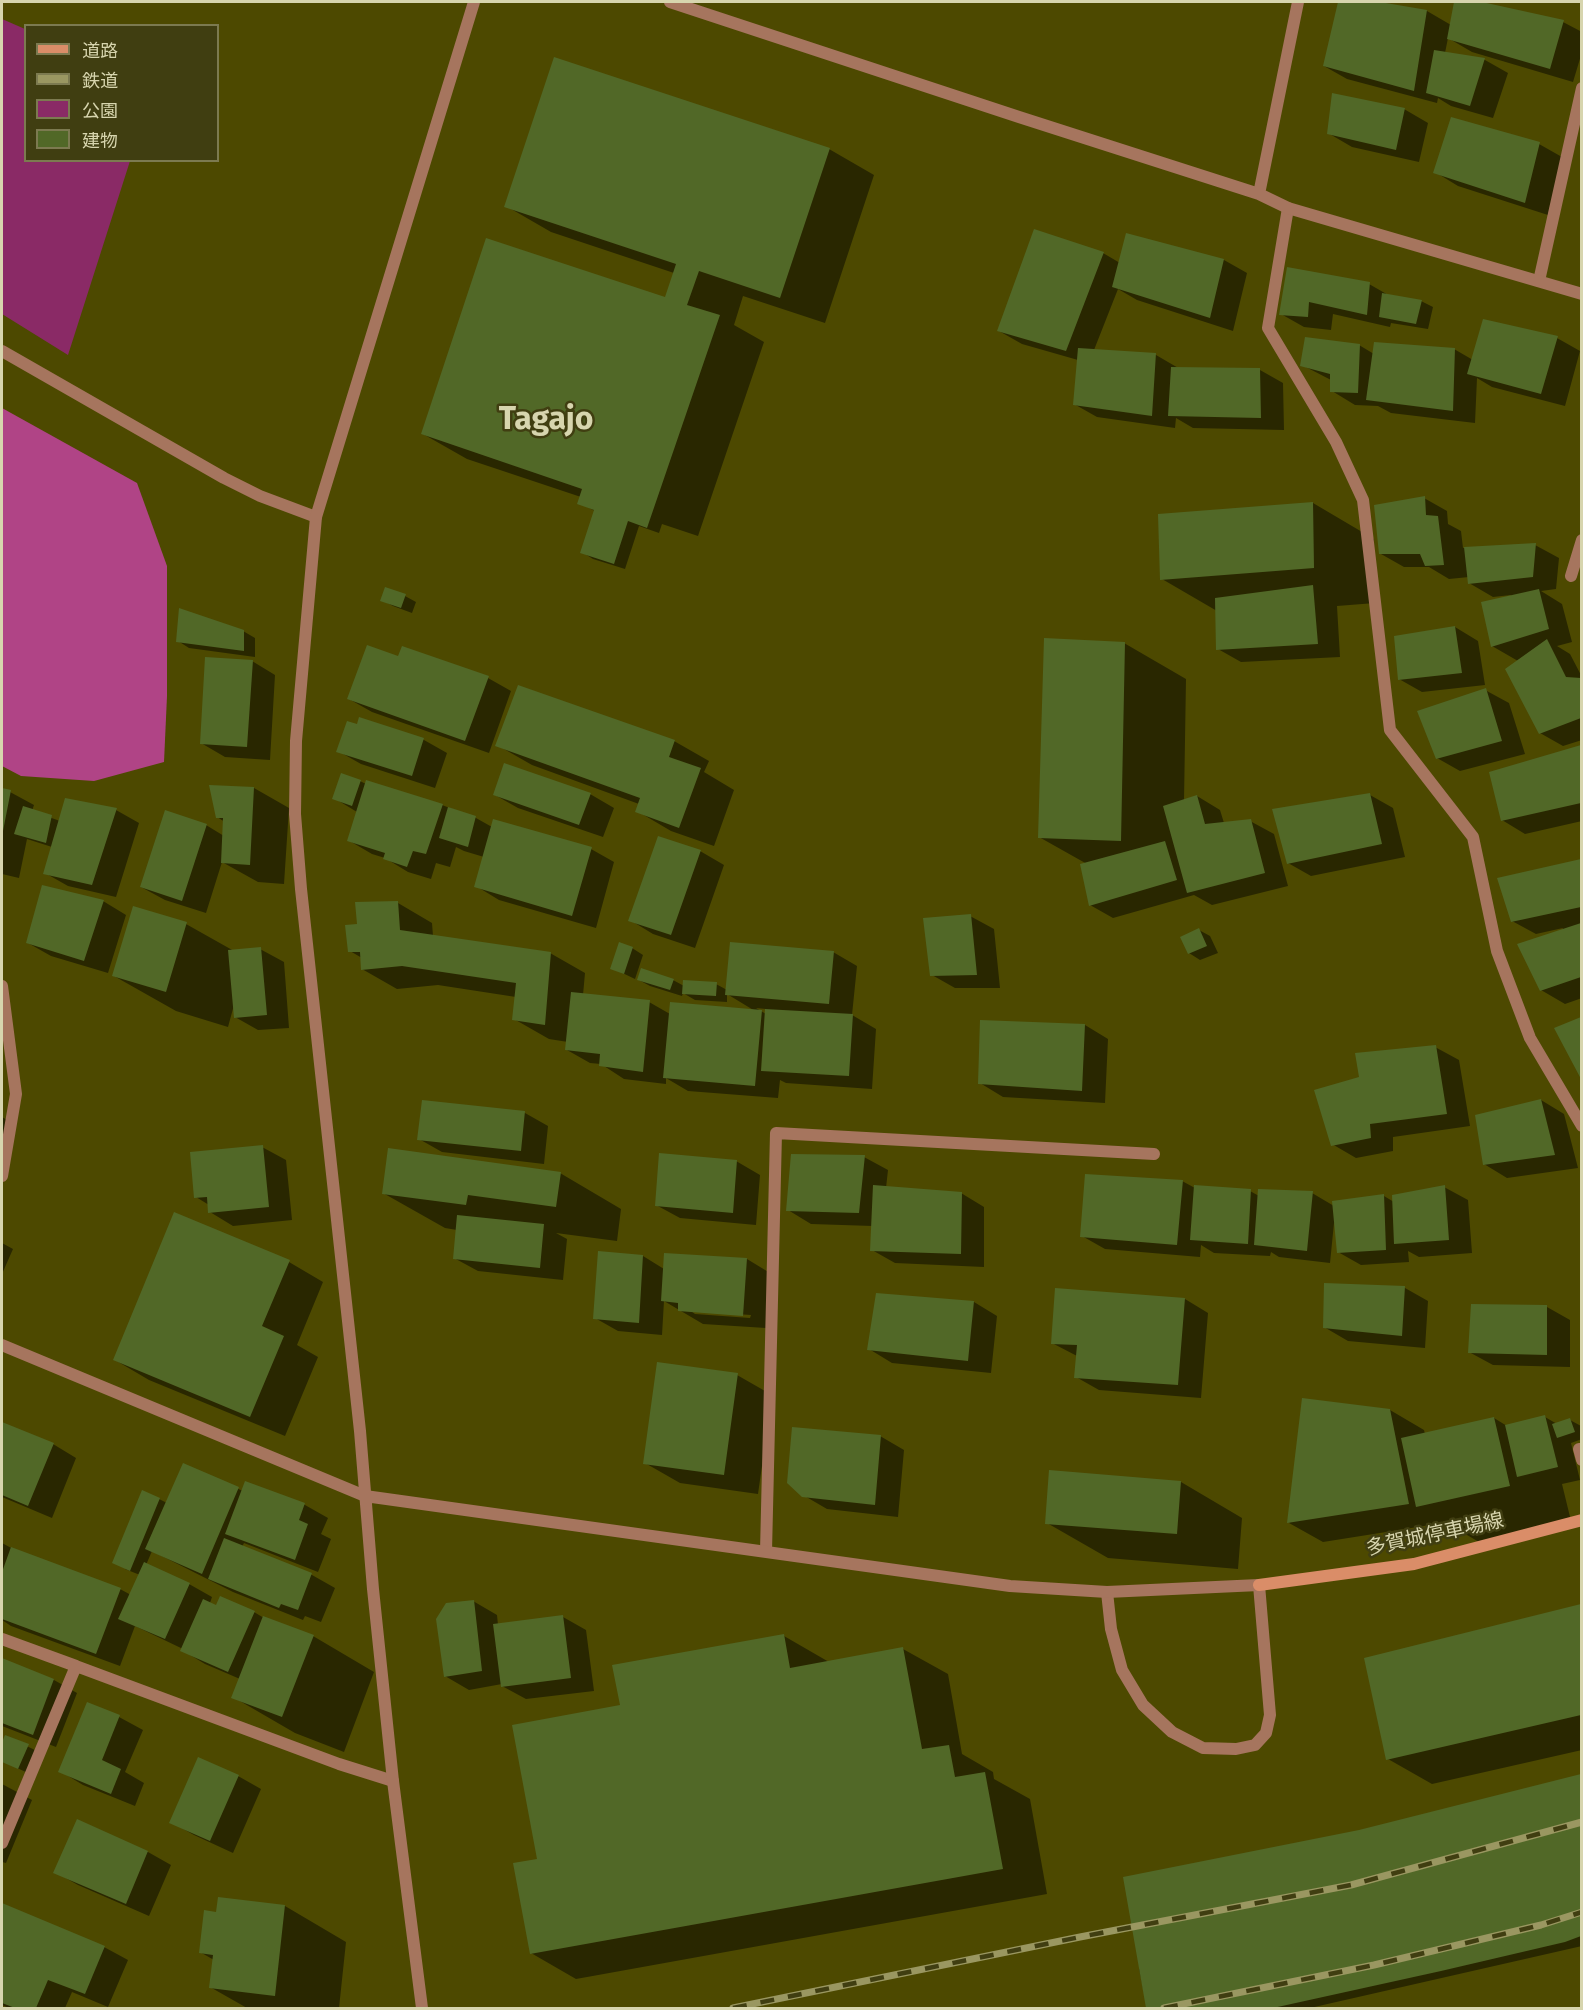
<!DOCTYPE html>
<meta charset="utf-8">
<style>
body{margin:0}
#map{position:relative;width:1583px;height:2010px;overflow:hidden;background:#4d4900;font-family:"Fira Sans","Noto Sans JP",sans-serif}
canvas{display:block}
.frame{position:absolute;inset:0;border:3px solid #d7d5ae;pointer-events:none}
.legend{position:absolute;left:24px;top:24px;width:195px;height:138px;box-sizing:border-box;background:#403e11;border:2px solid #7c7a50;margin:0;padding:8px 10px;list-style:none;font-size:18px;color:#d7d5ae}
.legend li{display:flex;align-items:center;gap:12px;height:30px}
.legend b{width:30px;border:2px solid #7c7a50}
</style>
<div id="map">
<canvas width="1583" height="2010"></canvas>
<div class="frame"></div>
<ul class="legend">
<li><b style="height:8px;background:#da8d68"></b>道路</li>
<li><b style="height:8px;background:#9a9761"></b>鉄道</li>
<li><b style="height:16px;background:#8a2a66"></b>公園</li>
<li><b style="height:16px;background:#516827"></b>建物</li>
</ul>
</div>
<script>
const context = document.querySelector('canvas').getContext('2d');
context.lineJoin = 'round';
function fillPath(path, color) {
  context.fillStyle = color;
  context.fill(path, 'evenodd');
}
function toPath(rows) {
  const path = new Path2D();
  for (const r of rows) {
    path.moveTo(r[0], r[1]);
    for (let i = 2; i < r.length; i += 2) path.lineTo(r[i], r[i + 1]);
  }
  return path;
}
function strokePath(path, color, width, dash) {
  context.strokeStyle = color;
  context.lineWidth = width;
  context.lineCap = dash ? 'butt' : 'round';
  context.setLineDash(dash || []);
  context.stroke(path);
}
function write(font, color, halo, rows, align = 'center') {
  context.font = font + ' "Fira Sans","Noto Sans JP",sans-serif';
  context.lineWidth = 5;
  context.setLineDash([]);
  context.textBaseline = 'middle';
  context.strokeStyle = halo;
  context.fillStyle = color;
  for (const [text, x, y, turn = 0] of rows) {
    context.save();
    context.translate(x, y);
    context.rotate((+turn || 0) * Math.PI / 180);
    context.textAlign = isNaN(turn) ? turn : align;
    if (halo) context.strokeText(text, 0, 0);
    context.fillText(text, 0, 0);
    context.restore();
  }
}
fillPath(toPath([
 [2,19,25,29,26,160,130,161,68,355,2,314]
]), '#8a2a66');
fillPath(toPath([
 [2,408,137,483,167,566,167,696,164,762,94,781,21,776,2,766]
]), '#b04486');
fillPath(toPath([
 [1339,2,1371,2,1427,11,1451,25,1455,2,1475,2,1563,22,1582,32,1582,52,1573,82,1472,52,1448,38,1445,53,1485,60,1508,73,1493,118,1451,106,1438,98,1437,103,1347,79,1324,66],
 [1404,109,1428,123,1419,162,1352,147,1328,133],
 [1539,144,1562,157,1548,215,1458,186,1435,172],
 [829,149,874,175,825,323,743,296,734,325,764,342,698,536,662,524,659,533,639,526,625,569,593,559,582,552,595,511,579,503,581,497,467,459,423,434,666,299,674,273,551,232,506,206],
 [1127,235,1224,260,1247,273,1233,331,1137,300,1118,289,1094,350,1156,355,1180,369,1260,370,1283,383,1284,430,1193,428,1176,418,1175,428,1097,417,1074,404,1078,360,1022,344,999,331,1103,253,1120,263],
 [1288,269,1369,284,1390,296,1421,301,1433,307,1428,329,1391,323,1390,327,1333,314,1331,330,1304,327,1281,314],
 [1557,338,1580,351,1565,406,1492,387,1477,378,1475,423,1391,413,1378,406,1355,405,1332,391,1331,380,1302,365,1359,345,1374,354,1454,349,1473,360],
 [1424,498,1447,511,1448,524,1461,531,1463,548,1535,545,1559,558,1556,589,1541,591,1562,604,1572,642,1557,646,1570,654,1582,677,1582,740,1563,746,1540,733,1518,661,1492,646,1511,595,1493,597,1469,583,1469,577,1449,579,1429,567,1404,567,1381,554],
 [1313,503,1374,539,1375,603,1337,606,1340,657,1241,662,1218,649,1217,611,1162,579],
 [405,596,416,602,412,613,393,606,382,600],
 [1455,627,1478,641,1485,685,1422,692,1399,679],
 [243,631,255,638,255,657,189,648,178,641],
 [1124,643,1186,679,1184,801,1197,796,1220,810,1224,823,1250,821,1274,834,1288,886,1212,905,1194,895,1113,918,1090,905,1087,864,1039,837],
 [399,658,488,678,511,691,489,753,372,712,349,699],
 [252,661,275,675,270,760,225,757,201,743],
 [1485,690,1509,703,1525,754,1460,771,1437,758],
 [360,718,424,740,447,753,435,788,361,764,338,751,358,725],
 [674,741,709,761,704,772,734,790,714,846,671,831,637,811,639,804,532,765,497,745],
 [1582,747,1582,821,1525,834,1502,820,1491,773],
 [360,781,366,784,442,805,476,818,492,827,591,849,614,862,596,928,499,900,476,886,484,857,464,851,456,847,450,867,436,863,431,879,408,872,385,858,372,854,348,840,357,812,334,798],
 [211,786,254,788,289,808,284,884,258,882,222,862,206,913,165,900,141,887,206,825,224,836,225,822,217,817],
 [2,790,10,792,34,805,32,811,60,821,116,810,139,823,116,897,68,886,45,873,52,847,27,839,19,878,2,874],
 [590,794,614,808,603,837,518,808,495,795],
 [1370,795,1393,808,1405,857,1311,876,1288,863],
 [700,851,724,865,695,948,653,934,630,920],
 [1582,860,1582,998,1565,1004,1541,990,1563,928,1536,934,1512,921,1499,879],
 [103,901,126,915,108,973,51,956,28,943],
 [398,903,432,923,433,936,550,953,585,973,583,995,649,1002,670,1014,755,1011,727,994,727,1002,695,1000,683,993,682,996,650,986,639,980,673,980,684,986,716,984,727,990,833,952,857,966,852,1015,876,1029,872,1089,786,1083,780,1080,778,1098,688,1091,666,1078,666,1084,624,1079,601,1064,590,1063,567,1050,568,1042,549,1039,514,1019,516,997,438,985,397,989,362,969,362,958,350,951,359,925],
 [756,1008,766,1009,766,1014],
 [970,916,994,929,1000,988,955,988,932,975],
 [186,924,234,951,260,949,284,962,289,1028,258,1030,235,1017,234,1005,228,1027,176,1011,114,976],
 [1199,930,1210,936,1218,953,1200,960,1189,953],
 [632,948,643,955,635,979,612,968],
 [1582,1018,1582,1076,1557,1029],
 [1085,1025,1108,1039,1105,1103,1003,1097,980,1083],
 [1435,1047,1459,1060,1470,1126,1393,1137,1393,1151,1356,1158,1332,1144,1361,1078],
 [1541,1100,1564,1114,1578,1168,1507,1178,1484,1164],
 [525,1113,548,1126,544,1164,442,1152,419,1139],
 [2,1117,14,1124,2,1164],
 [262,1147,286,1160,292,1220,233,1226,210,1212,209,1205,196,1197],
 [864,1157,888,1170,886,1188,961,1193,984,1207,984,1267,895,1263,872,1250,873,1226,811,1224,788,1210],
 [736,1161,760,1175,756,1225,680,1218,656,1205],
 [560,1173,621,1209,617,1241,556,1233,567,1239,563,1280,478,1271,454,1258,457,1230,445,1228,383,1193],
 [1182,1181,1195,1188,1250,1191,1259,1196,1312,1193,1334,1206,1384,1196,1394,1202,1444,1187,1468,1200,1472,1253,1419,1257,1408,1251,1409,1262,1361,1265,1338,1252,1336,1223,1334,1223,1330,1263,1279,1257,1271,1252,1270,1256,1214,1253,1201,1245,1200,1257,1105,1249,1082,1236],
 [2,1243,13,1249,2,1274],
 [643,1256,664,1269,747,1259,770,1273,766,1328,703,1324,664,1301,662,1335,618,1331,595,1318],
 [691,1311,751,1315,750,1318,695,1314],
 [289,1262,323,1282,297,1345,318,1357,285,1436,149,1380,115,1360],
 [1325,1284,1405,1288,1428,1301,1425,1348,1348,1341,1324,1327],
 [1185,1299,1208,1313,1201,1398,1099,1390,1076,1377,1077,1356,1052,1343],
 [974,1302,997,1316,991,1373,892,1363,869,1349],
 [1473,1306,1547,1307,1570,1320,1570,1367,1493,1365,1469,1352],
 [737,1375,772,1395,758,1494,680,1483,645,1463],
 [1390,1410,1424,1430,1425,1434,1494,1418,1507,1426,1545,1417,1557,1424,1570,1420,1581,1426,1582,1439,1571,1443,1580,1480,1562,1484,1571,1521,1479,1542,1443,1521,1443,1523,1323,1542,1289,1523],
 [2,1423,53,1444,76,1458,52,1518,2,1497],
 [880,1436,904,1450,898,1517,827,1509,803,1495],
 [184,1465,243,1491,246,1483,305,1505,328,1518,321,1534,331,1539,318,1572,244,1543,242,1547,312,1575,335,1588,321,1622,305,1616,303,1620,233,1592,152,1551,146,1565,189,1584,212,1597,210,1603,217,1607,254,1612,264,1618,313,1636,374,1672,344,1752,295,1733,233,1697,240,1679,205,1664,182,1650,183,1649,135,1626,120,1666,11,1626,2,1620,2,1543,15,1550,120,1589,131,1595,140,1575,125,1569,159,1499,167,1503],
 [1181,1482,1242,1518,1238,1569,1108,1558,1047,1523],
 [473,1601,497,1615,498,1625,563,1617,586,1630,594,1691,526,1699,502,1686,502,1684,469,1690,445,1676],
 [1582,1606,1582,1750,1432,1784,1388,1759,1366,1660],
 [784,1636,829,1662,903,1649,948,1674,962,1754,993,1772,994,1779,1030,1799,1047,1894,576,1979,531,1953,539,1860,622,1706],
 [2,1660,54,1680,77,1693,56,1747,2,1726],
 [88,1704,119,1717,143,1730,125,1772,144,1783,135,1806,83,1785,60,1771],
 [6,1736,39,1752,30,1774,2,1761,2,1746],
 [1582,1775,1582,1946,1310,2008,1147,2008,1139,1968,1359,1831],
 [238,1776,261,1789,233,1853,194,1835,171,1822],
 [2,1784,32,1800,6,1863,2,1862],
 [77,1821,148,1852,171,1865,149,1916,78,1885,55,1872],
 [2,1904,104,1947,128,1960,108,2007,72,1992,65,2008,9,2008,2,2005],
 [285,1906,346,1942,339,2008,247,2008,210,1987,214,1960,200,1952,218,1914]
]), '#0007');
fillPath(toPath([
 [1338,2,1380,2,1427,10,1414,91,1323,66],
 [1454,2,1482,2,1564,20,1550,69,1447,39],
 [1434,50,1485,58,1470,106,1426,93],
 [554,57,830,148,780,298,699,271,687,305,720,315,647,528,628,521,614,564,580,553,594,510,577,504,582,489,421,434,486,238,665,297,676,264,504,207],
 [1332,93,1405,108,1396,150,1327,134],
 [1451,117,1540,142,1525,203,1433,173],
 [1034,229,1104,252,1066,351,997,331],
 [1126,233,1224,259,1210,318,1112,287],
 [1287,267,1370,282,1367,315,1309,302,1308,317,1279,315],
 [1382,293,1422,300,1416,324,1379,317],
 [1483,319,1558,336,1541,394,1467,374],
 [1305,337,1360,344,1358,393,1330,392,1330,374,1300,366],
 [1374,342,1455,348,1453,411,1366,400],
 [1078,348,1156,353,1152,416,1073,405],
 [1171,367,1260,368,1261,418,1168,416],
 [1425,496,1426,515,1438,516,1444,565,1425,566,1420,554,1379,554,1374,505],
 [1313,502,1314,568,1160,580,1158,514],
 [1536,543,1533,577,1468,584,1464,547],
 [1313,585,1318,644,1216,650,1215,598],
 [385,587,406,594,401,608,380,601],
 [1539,589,1549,629,1491,647,1481,602],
 [179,608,244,630,244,651,176,642],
 [1455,626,1462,673,1398,680,1394,636],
 [1044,638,1125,642,1121,841,1038,838],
 [1547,639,1566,677,1581,678,1581,718,1539,734,1505,669],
 [367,645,398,656,402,646,489,676,465,741,347,699],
 [205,657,253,660,247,747,200,744],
 [518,685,675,740,669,757,701,768,679,828,635,812,640,798,495,746],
 [1486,688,1502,741,1436,759,1417,711],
 [359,717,424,738,412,776,336,752,347,721,357,724],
 [1581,745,1581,803,1501,821,1489,772],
 [504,763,591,793,579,825,493,795],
 [341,773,361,780,352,806,332,799],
 [366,780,443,804,426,854,413,851,407,867,383,859,385,853,347,841],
 [209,785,254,787,250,865,221,863,223,818,216,818],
 [2,788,11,790,3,831,2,831],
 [1370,793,1382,844,1287,864,1272,809],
 [1197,795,1205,824,1251,819,1265,873,1187,893,1163,806],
 [65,798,117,808,92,885,43,874],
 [23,806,52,815,46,843,14,834],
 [448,807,476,816,468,847,439,838],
 [165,810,207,824,182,901,140,887],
 [493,819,592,847,572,916,474,887],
 [658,836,701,850,671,935,628,921],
 [1165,841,1177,880,1089,906,1080,864],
 [1581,859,1581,907,1511,922,1497,878],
 [42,885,104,900,84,961,26,943],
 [398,901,400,930,551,952,545,1025,512,1020,516,983,402,966,361,970,360,952,348,952,345,925,357,924,355,902],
 [133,906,187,922,166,992,112,976],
 [971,914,977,975,930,976,923,918],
 [1581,923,1581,977,1540,991,1517,944],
 [1199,928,1207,946,1188,954,1180,937],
 [619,942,633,947,624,974,610,969],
 [730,942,834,951,829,1004,725,995],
 [261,947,267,1015,234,1018,228,950],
 [641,968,674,979,670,990,637,980],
 [683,980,717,982,716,996,682,994],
 [571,992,650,1000,643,1072,599,1066,600,1054,565,1050],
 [670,1002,762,1010,755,1086,663,1078],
 [765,1009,853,1014,849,1076,761,1071],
 [1581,1017,1581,1079,1554,1028],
 [980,1020,1085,1024,1082,1091,978,1084],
 [1436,1045,1447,1114,1370,1124,1371,1138,1331,1146,1314,1090,1359,1077,1355,1053],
 [1541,1099,1555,1155,1483,1165,1475,1115],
 [422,1100,525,1111,521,1151,417,1140],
 [263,1145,269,1207,208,1213,207,1197,194,1198,190,1152],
 [388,1148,561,1172,556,1207,468,1195,466,1205,382,1194],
 [659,1153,737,1160,733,1213,655,1206],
 [791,1154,865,1155,859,1213,786,1211],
 [1085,1174,1183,1180,1177,1245,1080,1237],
 [873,1185,962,1192,961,1254,870,1251],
 [1194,1185,1251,1189,1248,1244,1190,1240],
 [1445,1185,1449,1240,1394,1244,1392,1195],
 [1258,1189,1313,1191,1307,1251,1254,1245],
 [1384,1194,1386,1250,1337,1253,1332,1201],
 [174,1212,290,1260,262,1326,284,1336,250,1417,113,1360],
 [457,1215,544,1224,540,1268,453,1259],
 [598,1251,643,1255,639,1323,593,1319],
 [664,1253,747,1258,743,1316,678,1311,678,1303,661,1301],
 [1324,1283,1405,1286,1402,1336,1323,1328],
 [1055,1288,1185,1298,1178,1385,1074,1378,1077,1345,1051,1344],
 [876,1293,974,1301,968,1361,867,1350],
 [1471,1304,1547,1305,1547,1355,1468,1353],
 [657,1362,738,1373,724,1475,643,1464],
 [1302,1398,1390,1409,1409,1504,1287,1523],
 [1545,1415,1558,1467,1517,1477,1505,1425],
 [1494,1417,1510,1486,1416,1507,1401,1438],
 [1570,1418,1575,1432,1557,1438,1552,1424],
 [2,1422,54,1443,28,1506,2,1495],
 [792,1427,881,1435,875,1505,802,1497,787,1483],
 [183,1463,239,1487,202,1574,145,1549],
 [1049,1470,1181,1481,1177,1534,1045,1524],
 [245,1481,305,1503,299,1520,308,1524,295,1560,225,1534],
 [142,1490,160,1498,130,1571,112,1563],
 [224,1538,312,1573,298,1610,281,1604,279,1608,208,1579],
 [11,1547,121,1588,96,1654,2,1619,2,1572],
 [144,1562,190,1583,165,1639,118,1619],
 [220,1596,255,1611,228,1672,180,1651,203,1599,216,1605],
 [474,1600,482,1671,444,1677,436,1619,446,1603],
 [1581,1604,1581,1715,1386,1760,1364,1658],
 [563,1615,571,1678,501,1687,493,1624],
 [263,1616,314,1635,282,1717,231,1698],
 [784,1634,790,1668,903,1647,922,1749,949,1745,955,1777,985,1772,1003,1869,530,1954,513,1863,537,1859,512,1725,620,1705,612,1665],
 [2,1658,54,1679,33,1735,2,1723],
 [87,1702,120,1715,102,1760,121,1769,111,1794,58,1772],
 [5,1735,29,1744,18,1769,2,1762,2,1742],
 [198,1757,239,1775,210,1841,169,1823],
 [1581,1774,1581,1936,1565,1942,1441,1971,1273,2008,1146,2008,1123,1877,1359,1830],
 [77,1819,148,1851,126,1904,53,1873],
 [218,1897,285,1905,275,1996,209,1988,213,1955,199,1953,204,1910,216,1912],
 [2,1903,105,1946,85,1994,48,1980,36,2008,15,2008,2,2003]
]), '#516827');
strokePath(toPath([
 [1571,576,1582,540],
 [2,1176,16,1094,2,986],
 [2,1639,76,1666],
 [2,1843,76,1666,339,1764,393,1781]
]), '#a6755e', 12);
strokePath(toPath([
 [1288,208,1268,328,1336,442,1363,500,1390,730,1473,837,1497,951,1530,1038,1582,1126],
 [1539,281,1582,88],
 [2,351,224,478,260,496,316,517],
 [2,1345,365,1496],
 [1582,1449,1579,1449,1582,1460],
 [766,1551,776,1133,1154,1154],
 [1107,1592,1111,1629,1122,1670,1143,1705,1172,1732,1203,1748,1236,1749,1255,1745,1266,1733,1270,1715,1259,1585]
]), '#a6755e', 12);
strokePath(toPath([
 [670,2,1019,117,1259,194,1288,208,1582,294],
 [1259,194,1298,2],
 [365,1496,1010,1586,1107,1592,1259,1585],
 [422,2008,393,1781,373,1589,360,1431,301,889,295,814,296,741,316,517,474,2]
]), '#a6755e', 12);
strokePath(toPath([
 [1259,1585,1414,1564,1582,1520]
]), '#da8d68', 12);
const rail = toPath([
 [733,2008,1080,1937,1351,1885,1582,1822],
 [1164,2008,1374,1965,1541,1925,1582,1912]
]);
strokePath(rail, '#9a9761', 7);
strokePath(rail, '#403e11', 4.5, [14]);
write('20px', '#d7d5ae', '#403e11', [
 ["多賀城停車場線",1435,1535,-12]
]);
write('bold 32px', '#d7d5ae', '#403e11', [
 ["Tagajo",546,420]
]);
</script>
